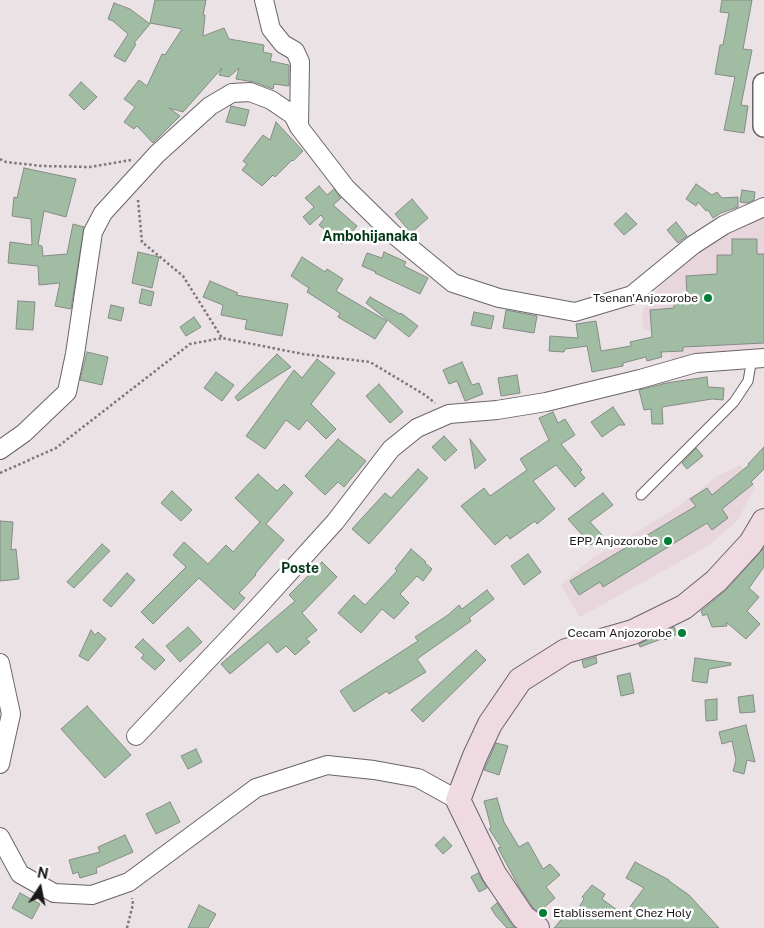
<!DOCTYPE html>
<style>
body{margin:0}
#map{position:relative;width:764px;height:928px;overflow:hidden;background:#eae2e4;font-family:"Public Sans",sans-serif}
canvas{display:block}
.north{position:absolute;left:15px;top:863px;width:50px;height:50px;-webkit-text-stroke:4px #fff;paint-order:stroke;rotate:11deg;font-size:14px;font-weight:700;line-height:20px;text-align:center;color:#1b1819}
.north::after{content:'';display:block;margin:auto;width:18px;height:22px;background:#1b1819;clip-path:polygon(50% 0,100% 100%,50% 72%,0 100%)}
</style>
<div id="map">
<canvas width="764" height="928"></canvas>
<div class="north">N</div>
</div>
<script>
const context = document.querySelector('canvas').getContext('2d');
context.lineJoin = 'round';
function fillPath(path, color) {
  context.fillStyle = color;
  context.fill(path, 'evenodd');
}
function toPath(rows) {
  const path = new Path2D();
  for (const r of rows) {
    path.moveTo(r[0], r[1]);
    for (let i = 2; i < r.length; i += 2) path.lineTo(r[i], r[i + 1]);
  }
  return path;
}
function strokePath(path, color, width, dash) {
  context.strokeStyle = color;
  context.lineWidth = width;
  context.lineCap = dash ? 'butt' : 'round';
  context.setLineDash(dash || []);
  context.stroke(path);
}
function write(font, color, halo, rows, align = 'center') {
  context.font = font + ' "Public Sans",sans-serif';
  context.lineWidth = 5;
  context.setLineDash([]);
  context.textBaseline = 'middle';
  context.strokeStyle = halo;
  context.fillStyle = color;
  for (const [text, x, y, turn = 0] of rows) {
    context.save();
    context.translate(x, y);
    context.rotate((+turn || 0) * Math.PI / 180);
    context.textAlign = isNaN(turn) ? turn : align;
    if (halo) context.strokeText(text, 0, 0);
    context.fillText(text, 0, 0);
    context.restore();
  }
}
fillPath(toPath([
 [764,218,764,355,672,362,666,335,643,329,642,312,661,284,711,241,749,222],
 [740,465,755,486,738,520,708,546,580,617,561,585,591,559,631,536,679,506,716,477]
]), '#e7d6db');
const building = toPath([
 [155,0,206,0,203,15,205,15,203,36,224,28,229,39,264,45,263,52,272,54,270,61,289,65,289,86,274,84,273,89,254,82,236,79,239,68,229,77,219,75,222,68,183,112,169,108,180,116,153,143,137,126,134,129,124,122,135,107,124,99,139,80,147,86,162,54,165,55,182,29,150,23,155,0],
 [722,0,752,0,743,49,752,50,741,105,748,106,744,133,724,130,735,77,715,74,720,45,723,45,729,13,720,12,722,0],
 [114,3,130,9,150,24,134,43,136,44,125,62,114,56,128,34,113,21,108,19,114,3],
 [81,82,97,97,84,110,69,95,81,82],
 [231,106,249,110,245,126,226,122,231,106],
 [276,122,303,151,293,161,292,160,275,177,273,175,262,186,242,170,247,164,243,161,263,135,270,140,276,122],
 [24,168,76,179,66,217,44,211,38,245,42,246,43,256,67,254,73,224,84,227,71,309,55,306,60,283,39,285,38,266,8,263,10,242,32,245,31,219,12,216,14,197,17,198,24,168],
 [696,184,712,195,717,192,722,198,738,197,738,207,721,213,713,218,708,210,706,211,698,202,696,206,686,199,696,184],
 [319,186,327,195,334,189,341,198,333,205,357,226,342,244,319,225,324,219,321,215,310,225,303,217,314,207,305,198,319,186],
 [742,190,755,192,754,200,747,203,740,202,742,190],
 [412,199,428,218,411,233,395,214,412,199],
 [626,213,637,224,624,235,614,224,626,213],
 [676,222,687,236,678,243,667,230,676,222],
 [732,239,757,239,757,254,764,254,764,343,683,347,683,351,661,352,662,357,647,361,646,357,623,363,623,366,592,372,587,346,565,349,564,352,549,351,550,336,578,338,576,324,596,321,601,351,631,346,630,342,652,337,650,310,674,308,674,296,687,296,686,276,717,274,717,255,732,255,732,239],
 [138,252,159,257,152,288,132,283,138,252],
 [384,252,406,262,404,266,428,278,420,294,375,273,376,272,362,266,367,253,382,258,384,252],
 [302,257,325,272,327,269,343,279,336,291,387,321,375,339,338,317,340,313,307,292,309,288,291,276,302,257],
 [210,281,238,293,236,295,288,304,282,336,245,329,247,320,221,315,223,305,203,297,210,281],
 [142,289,154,292,151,306,139,303,142,289],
 [370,297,400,314,401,313,418,326,409,337,366,303,370,297],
 [18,301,35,302,33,330,16,329,18,301],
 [111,305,124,308,121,321,108,318,111,305],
 [506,310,537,316,534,333,503,328,506,310],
 [474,312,494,316,491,329,471,325,474,312],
 [194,317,201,327,186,336,180,327,194,317],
 [87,352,108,357,102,385,80,380,87,352],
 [277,354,291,367,238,401,235,397,277,354],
 [317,359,335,373,311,404,336,429,326,439,307,420,299,430,286,420,265,449,246,436,294,370,302,378,317,359],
 [462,362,472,385,479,383,483,394,465,401,457,381,449,384,443,370,462,362],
 [216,372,234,385,222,401,204,388,216,372],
 [517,375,520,393,501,396,498,378,517,375],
 [707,377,708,387,724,388,723,400,712,399,662,407,663,424,652,424,651,409,644,410,639,390,666,383,707,377],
 [379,384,403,412,390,423,366,396,379,384],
 [613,407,625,425,619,425,602,437,591,422,613,407],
 [553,412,558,423,565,419,575,435,561,444,582,470,580,472,585,478,575,487,556,465,533,481,555,509,537,524,535,521,510,539,507,535,495,545,461,506,484,488,490,496,527,470,520,459,549,440,539,418,553,412],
 [444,436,457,450,445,461,432,447,444,436],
 [338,439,366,461,344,487,338,482,325,495,305,476,338,439],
 [470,439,486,460,475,469,470,439],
 [764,447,764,469,751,482,753,484,722,509,728,518,712,530,707,523,603,587,600,582,579,595,570,581,696,506,690,499,707,488,712,495,749,465,748,464,764,447],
 [696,448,703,456,687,469,682,463,696,448],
 [418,469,428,478,369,544,352,529,385,493,391,498,418,469],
 [258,474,277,491,284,484,293,493,266,524,284,540,255,574,256,575,239,593,245,598,234,610,199,578,153,624,141,612,186,567,173,555,184,542,208,564,226,545,233,552,260,522,235,498,258,474],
 [172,491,192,510,181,521,161,503,172,491],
 [603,493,613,505,590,522,602,535,591,545,568,519,603,493],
 [0,521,13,522,11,550,16,549,19,579,0,581,0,521],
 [102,544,110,551,74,588,67,582,102,544],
 [764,548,764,567,749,588,759,597,747,611,760,624,746,639,726,622,727,626,712,627,707,614,703,616,701,611,726,590,764,548],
 [411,549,426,562,425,563,432,569,423,581,417,576,400,594,409,603,394,619,382,609,361,633,338,613,354,595,365,605,397,571,395,569,411,549],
 [528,554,541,572,524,585,511,566,528,554],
 [322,562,337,577,302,613,317,630,306,639,310,642,295,655,286,646,277,653,268,642,230,674,221,664,295,601,289,595,322,562],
 [127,573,135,580,111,607,103,600,127,573],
 [487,590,494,599,469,618,471,621,417,659,426,672,389,694,387,691,354,712,340,691,418,641,415,637,448,615,459,605,462,609,487,590],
 [188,627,202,642,180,662,166,646,188,627],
 [674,627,677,634,665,640,664,638,640,647,639,644,674,627],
 [91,630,95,635,98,632,106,639,88,661,79,656,91,630],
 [143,639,165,660,155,670,141,658,144,655,135,647,143,639],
 [476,650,486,660,423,722,411,710,476,650],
 [596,657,597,663,584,668,582,661,596,657],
 [695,658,731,663,731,665,709,669,707,683,692,681,695,658],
 [630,673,634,693,621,696,617,676,630,673],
 [753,695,755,712,740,713,738,697,753,695],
 [717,699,717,720,706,721,705,700,717,699],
 [87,706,131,755,105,778,61,729,87,706],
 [746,725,755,762,747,760,744,774,733,771,736,760,732,741,722,744,719,732,746,725],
 [496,743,508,746,499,775,484,770,496,743],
 [196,749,202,762,188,769,181,756,196,749],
 [497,798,504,822,519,847,528,842,543,869,550,864,560,875,546,887,555,898,539,912,533,908,518,885,498,848,501,847,489,829,491,827,484,801,497,798],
 [170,802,180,822,156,834,146,814,170,802],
 [125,835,133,852,96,868,97,873,80,878,78,872,73,874,69,860,100,852,98,847,125,835],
 [444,837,452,846,443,854,435,845,444,837],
 [635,862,669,880,669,881,689,895,719,928,554,928,566,914,572,919,584,899,582,897,592,885,605,894,602,899,624,915,644,888,626,878,635,862],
 [478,873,487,888,479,892,471,877,478,873],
 [20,893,40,904,32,919,12,908,20,893],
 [497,903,512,925,515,928,507,928,496,916,491,908,497,903],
 [199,905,216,914,208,928,188,928,199,905]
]);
fillPath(building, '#a0bda4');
strokePath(building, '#858b86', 1);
const service = toPath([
 [641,495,734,402,748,381,752,358]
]);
const minor = toPath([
 [264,0,271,29,283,44,295,51,300,62,299,127],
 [0,450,24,433,67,392,75,354,93,232,103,213,157,154,210,106,232,93,250,92,271,100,293,115,299,127,346,188,392,233,453,283,499,298,575,312,632,295,693,245,724,225,764,207],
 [0,663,11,714,0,764],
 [136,736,257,608,335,522,391,449,417,428,449,414,497,410,546,402,640,379,696,363,764,358],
 [0,837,20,874,54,893,92,895,129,882,256,788,327,765,374,770,418,778,458,800]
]);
const tertiary = toPath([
 [764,84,764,126]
]);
const secondary = toPath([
 [537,928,523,917,494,874,458,800,475,756,490,724,520,680,566,651,633,632,684,607,716,581,751,543,764,521]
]);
strokePath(service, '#6b6466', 11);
strokePath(minor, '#6b6466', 20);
strokePath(tertiary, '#6b6466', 24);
strokePath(secondary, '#6b6466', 26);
strokePath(toPath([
 [0,159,6,162,42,166,90,167,131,160],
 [138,200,142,242,183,276,222,338],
 [0,473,56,448,190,344,222,338,303,354,370,362,425,395,435,403],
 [127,928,133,904,132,898]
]), '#7c7778', 2.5, [2.5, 2.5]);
strokePath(service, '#fff', 9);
strokePath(minor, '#fff', 18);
strokePath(tertiary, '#fff', 21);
strokePath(secondary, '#efdae2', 24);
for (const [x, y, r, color] of [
 [708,298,5,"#017e36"],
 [668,541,5,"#017e36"],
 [682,633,5,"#017e36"],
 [543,913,5,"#017e36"]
]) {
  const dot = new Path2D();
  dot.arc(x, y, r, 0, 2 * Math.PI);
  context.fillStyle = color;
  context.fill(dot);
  strokePath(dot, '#fff', 2);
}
write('12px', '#1b1819', '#fff', [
 ["Tsenan'Anjozorobe",698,298],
 ["EPP Anjozorobe",658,541],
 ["Cecam Anjozorobe",672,633],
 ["Etablissement Chez Holy",553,913,"left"]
], 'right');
write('bold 14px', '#023715', '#fff', [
 ["Ambohijanaka",370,237],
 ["Poste",300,569]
]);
</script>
